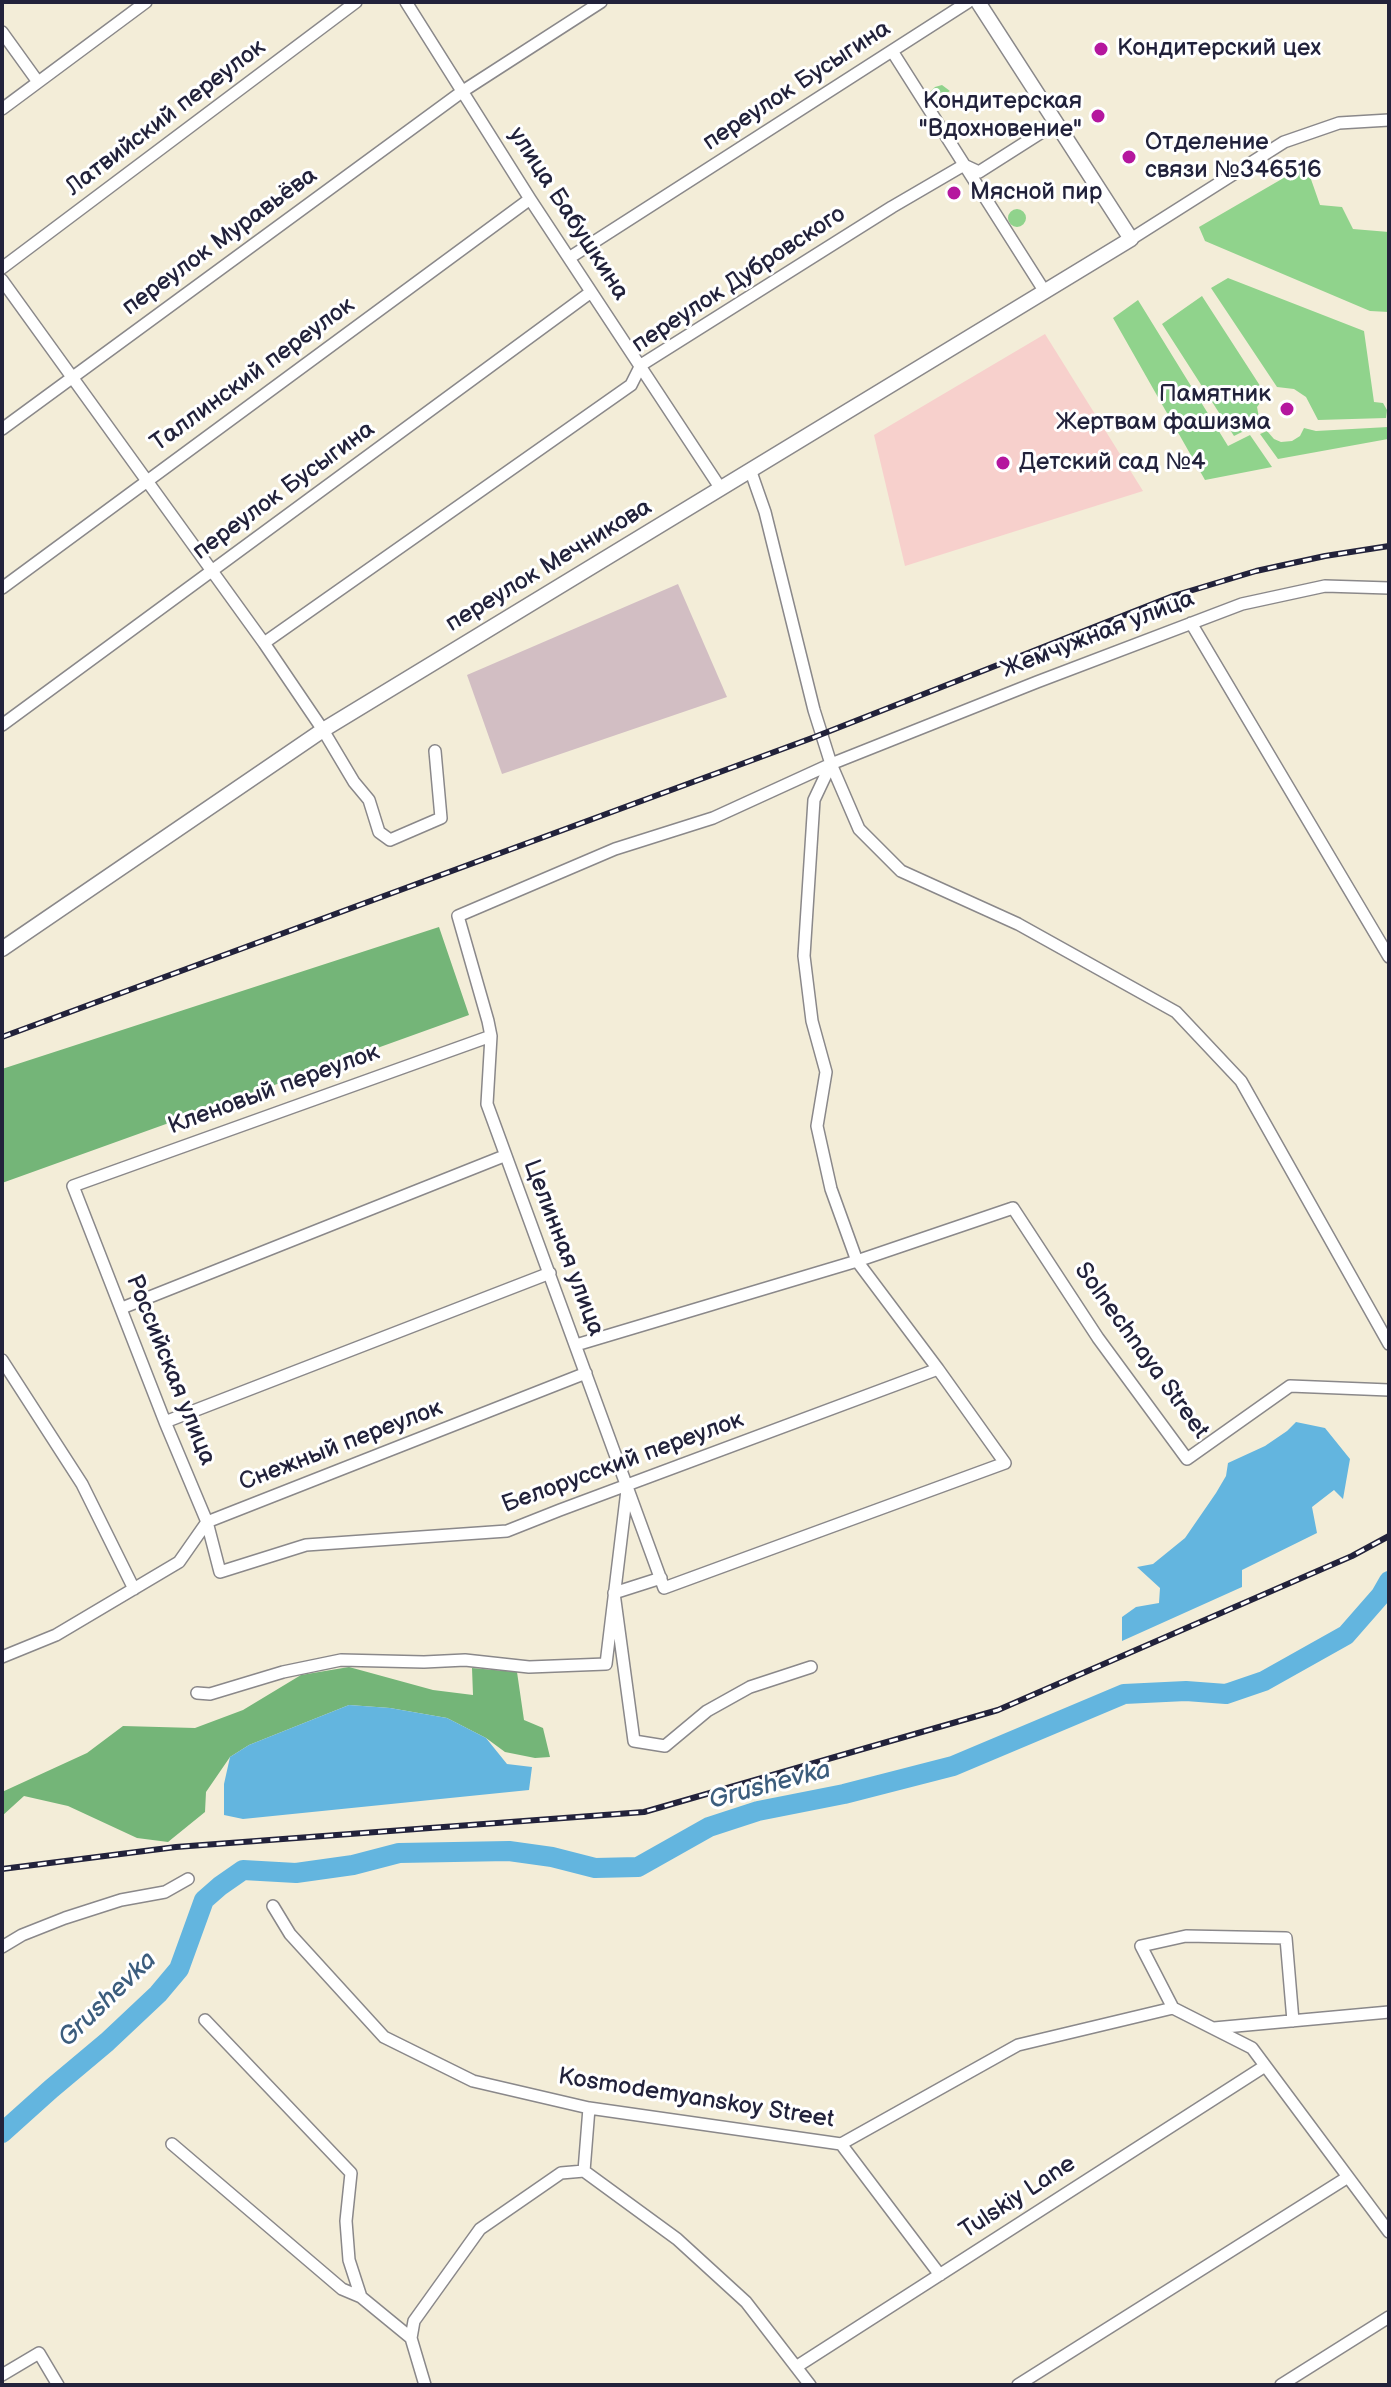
<!DOCTYPE html>
<meta charset="utf-8">
<style>
body{margin:0}
#map{position:relative;width:1391px;height:2387px;overflow:hidden;background:#f3edd8;font-family:"Balsamiq Sans",sans-serif}
canvas{display:block}
.frame{position:absolute;inset:0;border:4px solid #22223b;pointer-events:none}
</style>
<div id="map">
<canvas width="1391" height="2387"></canvas>
<div class="frame"></div>
</div>
<script>
const context = document.querySelector('canvas').getContext('2d');
context.lineJoin = 'round';
function fillPath(path, color) {
  context.fillStyle = color;
  context.fill(path, 'evenodd');
}
function toPath(rows) {
  const path = new Path2D();
  for (const r of rows) {
    if (r.length === 3) {
      path.moveTo(r[0] + r[2], r[1]);
      path.arc(r[0], r[1], r[2], 0, 2 * Math.PI);
      continue;
    }
    path.moveTo(r[0], r[1]);
    for (let i = 2; i < r.length; i += 2) path.lineTo(r[i], r[i + 1]);
  }
  return path;
}
function strokePath(path, color, width, dash) {
  context.strokeStyle = color;
  context.lineWidth = width;
  context.lineCap = dash ? 'butt' : 'round';
  context.setLineDash(dash || []);
  context.stroke(path);
}
function write(font, color, halo, rows, align = 'center') {
  context.font = font + ' "Balsamiq Sans",sans-serif';
  context.lineWidth = 6;
  context.setLineDash([]);
  context.textBaseline = 'middle';
  context.strokeStyle = halo;
  context.fillStyle = color;
  for (const [text, x, y, turn = 0] of rows) {
    context.save();
    context.translate(x, y);
    context.rotate((+turn || 0) * Math.PI / 180);
    context.textAlign = isNaN(turn) ? turn : align;
    if (halo) context.strokeText(text, 0, 0);
    context.fillText(text, 0, 0);
    context.restore();
  }
}
fillPath(toPath([
 [1045,334,1143,491,905,566,874,435]
]), '#f7d0cc');
fillPath(toPath([
 [678,584,727,697,502,774,467,675]
]), '#d2bec3');
fillPath(toPath([
 [942,85,950,91,939,98,943,104,934,105,929,100,929,93,935,87],
 [1306,165,1320,205,1342,207,1353,229,1389,232,1389,312,1370,311,1205,241,1199,227],
 [1017,218,9],
 [1228,278,1364,331,1374,402,1383,403,1387,410,1386,418,1318,420,1306,397,1294,389,1277,387,1211,288],
 [1202,296,1266,395,1257,407,1260,423,1234,436,1162,324],
 [1138,300,1228,446,1250,435,1272,467,1205,480,1113,318],
 [1388,427,1388,439,1278,459,1260,434,1267,431,1274,439,1281,442,1292,441,1300,436,1304,428,1316,431]
]), '#90d38c');
fillPath(toPath([
 [439,927,469,1015,2,1183,2,1069],
 [349,1667,433,1690,473,1695,472,1668,517,1672,524,1720,543,1728,550,1757,535,1758,505,1752,486,1738,447,1718,390,1708,349,1705,249,1745,230,1757,206,1792,205,1812,168,1842,137,1838,68,1806,24,1796,2,1816,2,1792,87,1753,123,1726,195,1728,243,1710,301,1675]
]), '#74b578');
fillPath(toPath([
 [1296,1422,1325,1428,1350,1459,1343,1499,1334,1490,1312,1507,1317,1533,1242,1570,1242,1587,1122,1641,1122,1617,1136,1607,1159,1603,1160,1588,1137,1567,1153,1564,1185,1538,1216,1493,1226,1476,1228,1463,1265,1446,1287,1431],
 [349,1705,390,1708,447,1718,486,1738,507,1764,532,1767,529,1790,243,1819,224,1815,224,1784,230,1757,249,1745]
]), '#63b5df');
strokePath(toPath([
 [2,2133,51,2089,107,2042,158,1994,179,1969,204,1900,220,1886,243,1870,296,1873,353,1865,399,1853,509,1851,552,1857,595,1868,638,1867,709,1827,758,1811,844,1794,953,1766,1124,1694,1186,1691,1226,1694,1264,1681,1346,1635,1381,1595,1389,1581]
]), '#63b5df', 20);
const minor = toPath([
 [406,2,530,199,721,489],
 [2,32,38,82],
 [892,51,1045,292],
 [2,109,146,2],
 [1131,239,1284,142,1339,123,1389,120],
 [569,258,968,2],
 [2,268,356,2],
 [2,280,264,643,323,730,354,782,369,800,379,832,390,840,441,818,435,751],
 [2,429,463,91,601,2],
 [751,472,765,512,814,710,831,764,859,829,901,871,1018,924,1176,1012,1241,1081,1389,1344],
 [2,588,530,199],
 [1191,623,1389,957],
 [264,643,631,385,641,365,892,207,964,165,979,172,1056,123],
 [2,725,591,292],
 [831,764,814,800,804,956,812,1021,826,1072,817,1126,831,1189,857,1261,938,1369,1005,1463,664,1588,487,1104,491,1036,488,1021,458,916,615,849,713,818,831,764,1037,682,1242,604,1325,586,1389,588],
 [491,1036,73,1186,165,1422,207,1522,220,1572,306,1545,507,1531,560,1510,938,1369],
 [122,1308,504,1156],
 [576,1345,857,1261,1013,1208,1098,1338,1187,1459,1290,1386,1389,1390],
 [2,1360,82,1484,134,1589],
 [165,1422,550,1273],
 [661,1578,614,1593,634,1741,665,1746,707,1711,750,1687,811,1667],
 [2,1657,56,1635,179,1562,207,1522,586,1373],
 [197,1693,210,1694,283,1672,341,1660,424,1662,465,1660,529,1667,606,1664,627,1490],
 [273,1906,290,1934,384,2037,473,2081,589,2108,841,2144,1018,2045,1173,2008,1252,2048,1389,2232],
 [2,1947,22,1935,65,1918,121,1900,165,1892,188,1879],
 [1173,2008,1141,1946,1186,1936,1286,1938,1293,2021],
 [205,2020,351,2173,346,2221,349,2260,361,2297],
 [1214,2028,1389,2012],
 [172,2144,342,2289,361,2297,411,2338],
 [841,2144,940,2275],
 [584,2171,589,2108],
 [796,2367,1265,2066],
 [2,2375,39,2353,58,2385],
 [425,2385,411,2338,414,2321,480,2229,561,2173,584,2171,677,2239,746,2302,810,2385],
 [1018,2385,1348,2177],
 [1281,2385,1389,2317]
]);
const tertiary = toPath([
 [2,949,323,730,1131,239,978,2]
]);
strokePath(minor, '#8a888a', 14);
strokePath(tertiary, '#8a888a', 17);
strokePath(minor, '#fff', 11);
strokePath(tertiary, '#fff', 14);
const rail = toPath([
 [2,1037,812,738,1173,596,1256,571,1325,556,1389,546],
 [2,1869,176,1847,644,1812,998,1710,1352,1556,1389,1536]
]);
strokePath(rail, '#22223b', 6);
strokePath(rail, '#fff', 3, [9]);
for (const [x, y, r, color] of [
 [1101,49,8,"#b5179e"],
 [1098,116,8,"#b5179e"],
 [1129,157,8,"#b5179e"],
 [954,193,8,"#b5179e"],
 [1287,409,8,"#b5179e"],
 [1003,463,8,"#b5179e"]
]) {
  const dot = new Path2D();
  dot.arc(x, y, r, 0, 2 * Math.PI);
  context.fillStyle = color;
  context.fill(dot);
  strokePath(dot, '#fff', 3);
}
write('24px', '#22223b', '#fff', [
 ["Кондитерский цех",1117,49],
 ["Кондитерская",1082,102,"right"],
 ["\"Вдохновение\"",1082,130,"right"],
 ["Отделение",1145,143],
 ["связи №346516",1145,171],
 ["Мясной пир",970,193],
 ["Памятник",1271,395,"right"],
 ["Жертвам фашизма",1271,423,"right"],
 ["Детский сад №4",1019,463]
], 'left');
write('24px', '#22223b', '#fff', [
 ["переулок Бусыгина",797,86,-33],
 ["Латвийский переулок",166,118,-37],
 ["улица Бабушкина",568,214,57],
 ["переулок Муравьёва",220,242,-36],
 ["переулок Дубровского",739,280,-33],
 ["Таллинский переулок",253,375,-36],
 ["переулок Бусыгина",284,491,-36],
 ["переулок Мечникова",549,566,-31],
 ["Жемчужная улица",1098,635,-21],
 ["Кленовый переулок",274,1090,-20],
 ["Целинная улица",563,1248,69],
 ["Solnechnaya Street",1141,1351,54],
 ["Российская улица",170,1370,68],
 ["Снежный переулок",341,1446,-21],
 ["Белорусский переулок",623,1463,-20],
 ["Kosmodemyanskoy Street",696,2099,9],
 ["Tulskiy Lane",1018,2198,-33]
]);
write('italic 26px', '#3c5d7d', '#fff', [
 ["Grushevka",770,1786,-15],
 ["Grushevka",108,2000,-44]
]);
</script>
